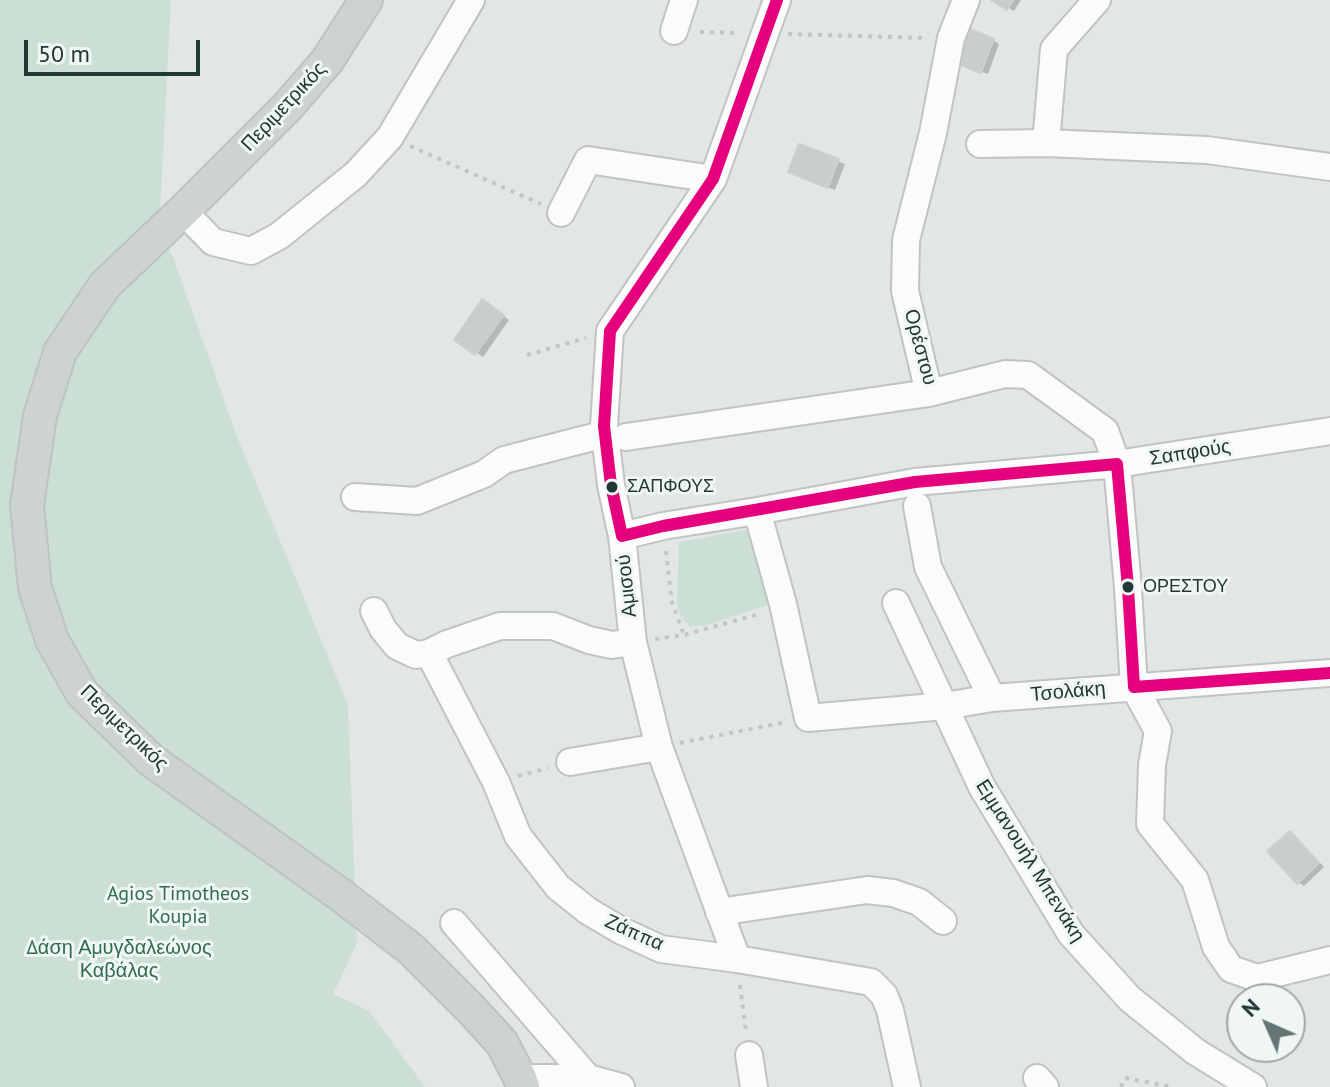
<!DOCTYPE html>
<meta charset="utf-8">
<style>
body{margin:0}
#map{position:relative;width:1330px;height:1087px;overflow:hidden;background:#e2e7e5;font-family:"PT Sans",sans-serif}
canvas{display:block}
.north{position:absolute;left:1226px;top:983px;width:80px;height:80px;box-sizing:border-box;background:#f0f6f4;border:2px solid #9eaaa8;border-radius:50%;rotate:315deg;font-size:22px;font-weight:700;line-height:32px;text-align:center;color:#223835}
.north::after{content:'';display:block;margin:auto;width:28px;height:36px;background:#657573;clip-path:polygon(50% 0,100% 100%,50% 72%,0 100%)}
.scale{position:absolute;left:24px;top:40px;width:176px;height:36px;box-sizing:border-box;border:4px solid #223835;border-top:0;padding-left:10px;font-size:24px;line-height:28px;white-space:nowrap;color:#223835;-webkit-text-stroke:6px #f0f6f4;paint-order:stroke}
</style>
<div id="map">
<canvas width="1330" height="1087"></canvas>
<div class="north">N</div>
<div class="scale">50 m</div>
</div>
<script>
const context = document.querySelector('canvas').getContext('2d');
context.lineJoin = 'round';
function fillPath(path, color) {
  context.fillStyle = color;
  context.fill(path, 'evenodd');
}
function toPath(rows) {
  const path = new Path2D();
  for (const r of rows) {
    path.moveTo(r[0], r[1]);
    for (let i = 2; i < r.length; i += 2) path.lineTo(r[i], r[i + 1]);
  }
  return path;
}
function strokePath(path, color, width, dash) {
  context.strokeStyle = color;
  context.lineWidth = width;
  context.lineCap = dash ? 'butt' : 'round';
  context.setLineDash(dash || []);
  context.stroke(path);
}
function write(font, color, halo, rows, align = 'center') {
  context.font = font + ' "PT Sans",sans-serif';
  context.lineWidth = 6;
  context.setLineDash([]);
  context.textBaseline = 'middle';
  context.strokeStyle = halo;
  context.fillStyle = color;
  for (const [text, x, y, turn = 0] of rows) {
    context.save();
    context.translate(x, y);
    context.rotate((+turn || 0) * Math.PI / 180);
    context.textAlign = isNaN(turn) ? turn : align;
    if (halo) context.strokeText(text, 0, 0);
    context.fillText(text, 0, 0);
    context.restore();
  }
}
fillPath(toPath([
 [0,0,171,0,159,232,173,257,238,439,348,705,357,943,333,994,369,1011,425,1087,0,1087],
 [752,529,771,604,704,626,690,626,681,618,677,605,679,542]
]), '#ccdfd4');
fillPath(toPath([
 [995,0,1021,0,1014,11],
 [993,40,999,44,988,74,965,66],
 [800,146,845,164,835,190,797,175],
 [489,305,509,320,483,357,456,339],
 [1290,833,1296,837,1324,867,1304,886,1298,882]
]), '#0003');
const building = toPath([
 [991,0,1013,0,1007,10,991,0],
 [970,29,994,39,981,73,956,63,970,29],
 [799,144,839,159,828,188,788,172,799,144],
 [482,299,504,315,475,355,454,340,482,299],
 [1290,831,1319,863,1297,884,1267,851,1290,831]
]);
fillPath(building, '#c9cecd');
strokePath(building, '#cbd0ce', 2);
const minor = toPath([
 [966,0,951,38,933,133,906,240,905,291,929,393,1005,374,1028,375,1105,431,1117,464,1128,588,1134,687,1158,731,1152,765,1150,824,1195,880,1216,947,1231,969,1257,978,1330,960],
 [674,31,684,0],
 [1046,143,1054,49,1097,0],
 [980,144,1046,143,1207,150,1330,167],
 [183,211,213,242,251,251,279,236,356,174,390,137,471,0],
 [561,213,588,160,713,179],
 [626,437,929,393],
 [355,497,417,501,484,474,504,460,605,434],
 [917,506,928,567,992,698],
 [757,511,783,604,808,718,945,706,992,698,1330,673],
 [622,536,663,526,757,511,915,482,1117,464,1330,431],
 [896,603,982,787,1071,934,1130,999,1196,1052,1253,1087],
 [374,611,383,629,397,646,416,655,429,653,447,644,500,626,553,626,589,640,612,645,633,642],
 [429,653,496,782,518,836,558,887,588,911,622,931,661,949,737,959,871,982,884,995,890,1010,907,1087],
 [570,762,659,747],
 [719,912,867,890,893,893,919,902,943,921],
 [454,923,588,1078],
 [737,959,659,747,633,642,622,536,611,485,604,426,610,331,713,179,777,0],
 [749,1055,754,1087],
 [520,1078,588,1078,621,1087],
 [1037,1078,1045,1087]
]);
const major = toPath([
 [366,0,327,61,288,106,183,211,105,285,60,352,40,416,27,505,35,588,52,640,82,693,151,760,342,896,412,950,470,1008,502,1043,520,1078,523,1087]
]);
strokePath(minor, '#bfc4c2', 30);
strokePath(major, '#bcc3c2', 36);
strokePath(toPath([
 [700,32,740,33],
 [788,34,928,38],
 [410,146,541,204],
 [527,355,586,338],
 [666,551,672,603,684,635],
 [655,639,684,635,759,614],
 [680,743,786,722],
 [518,776,548,768],
 [740,985,746,1032],
 [1121,1087,1125,1078,1172,1087]
]), '#bfc7c6', 4, [4, 6]);
strokePath(minor, '#fbfbfb', 26);
strokePath(major, '#cdd3d2', 32);
strokePath(toPath([
 [777,0,713,179,610,331,604,426,611,485,622,536,663,526,915,482,1117,464,1128,588,1134,687,1330,673]
]), '#e5007d', 12);
for (const [x, y, r, color] of [
 [612,487,7,"#223835"],
 [1128,587,7,"#223835"]
]) {
  const dot = new Path2D();
  dot.arc(x, y, r, 0, 2 * Math.PI);
  context.fillStyle = color;
  context.fill(dot);
  strokePath(dot, '#f0f6f4', 3);
}
write('18px', '#223835', '#f0f6f4', [
 ["ΣΑΠΦΟΥΣ",627,487],
 ["ΟΡΕΣΤΟΥ",1143,587]
], 'left');
write('20px', '#223835', '#f0f6f4', [
 ["Περιμετρικός",284,107,-47],
 ["Ορέστου",920,347,75],
 ["Σαπφούς",1190,453,-9],
 ["Αμισού",627,586,-96],
 ["Τσολάκη",1068,692,-5],
 ["Περιμετρικός",124,728,44],
 ["Εμμανουήλ Μπενάκη",1030,861,58],
 ["Ζάππα",634,933,24]
]);
write('20px', '#2f6c50', '#f0f6f4', [
 ["Agios Timotheos",178,894],
 ["Koupia",178,917],
 ["Δάση Αμυγδαλεώνος",119,948],
 ["Καβάλας",119,971]
]);
</script>
